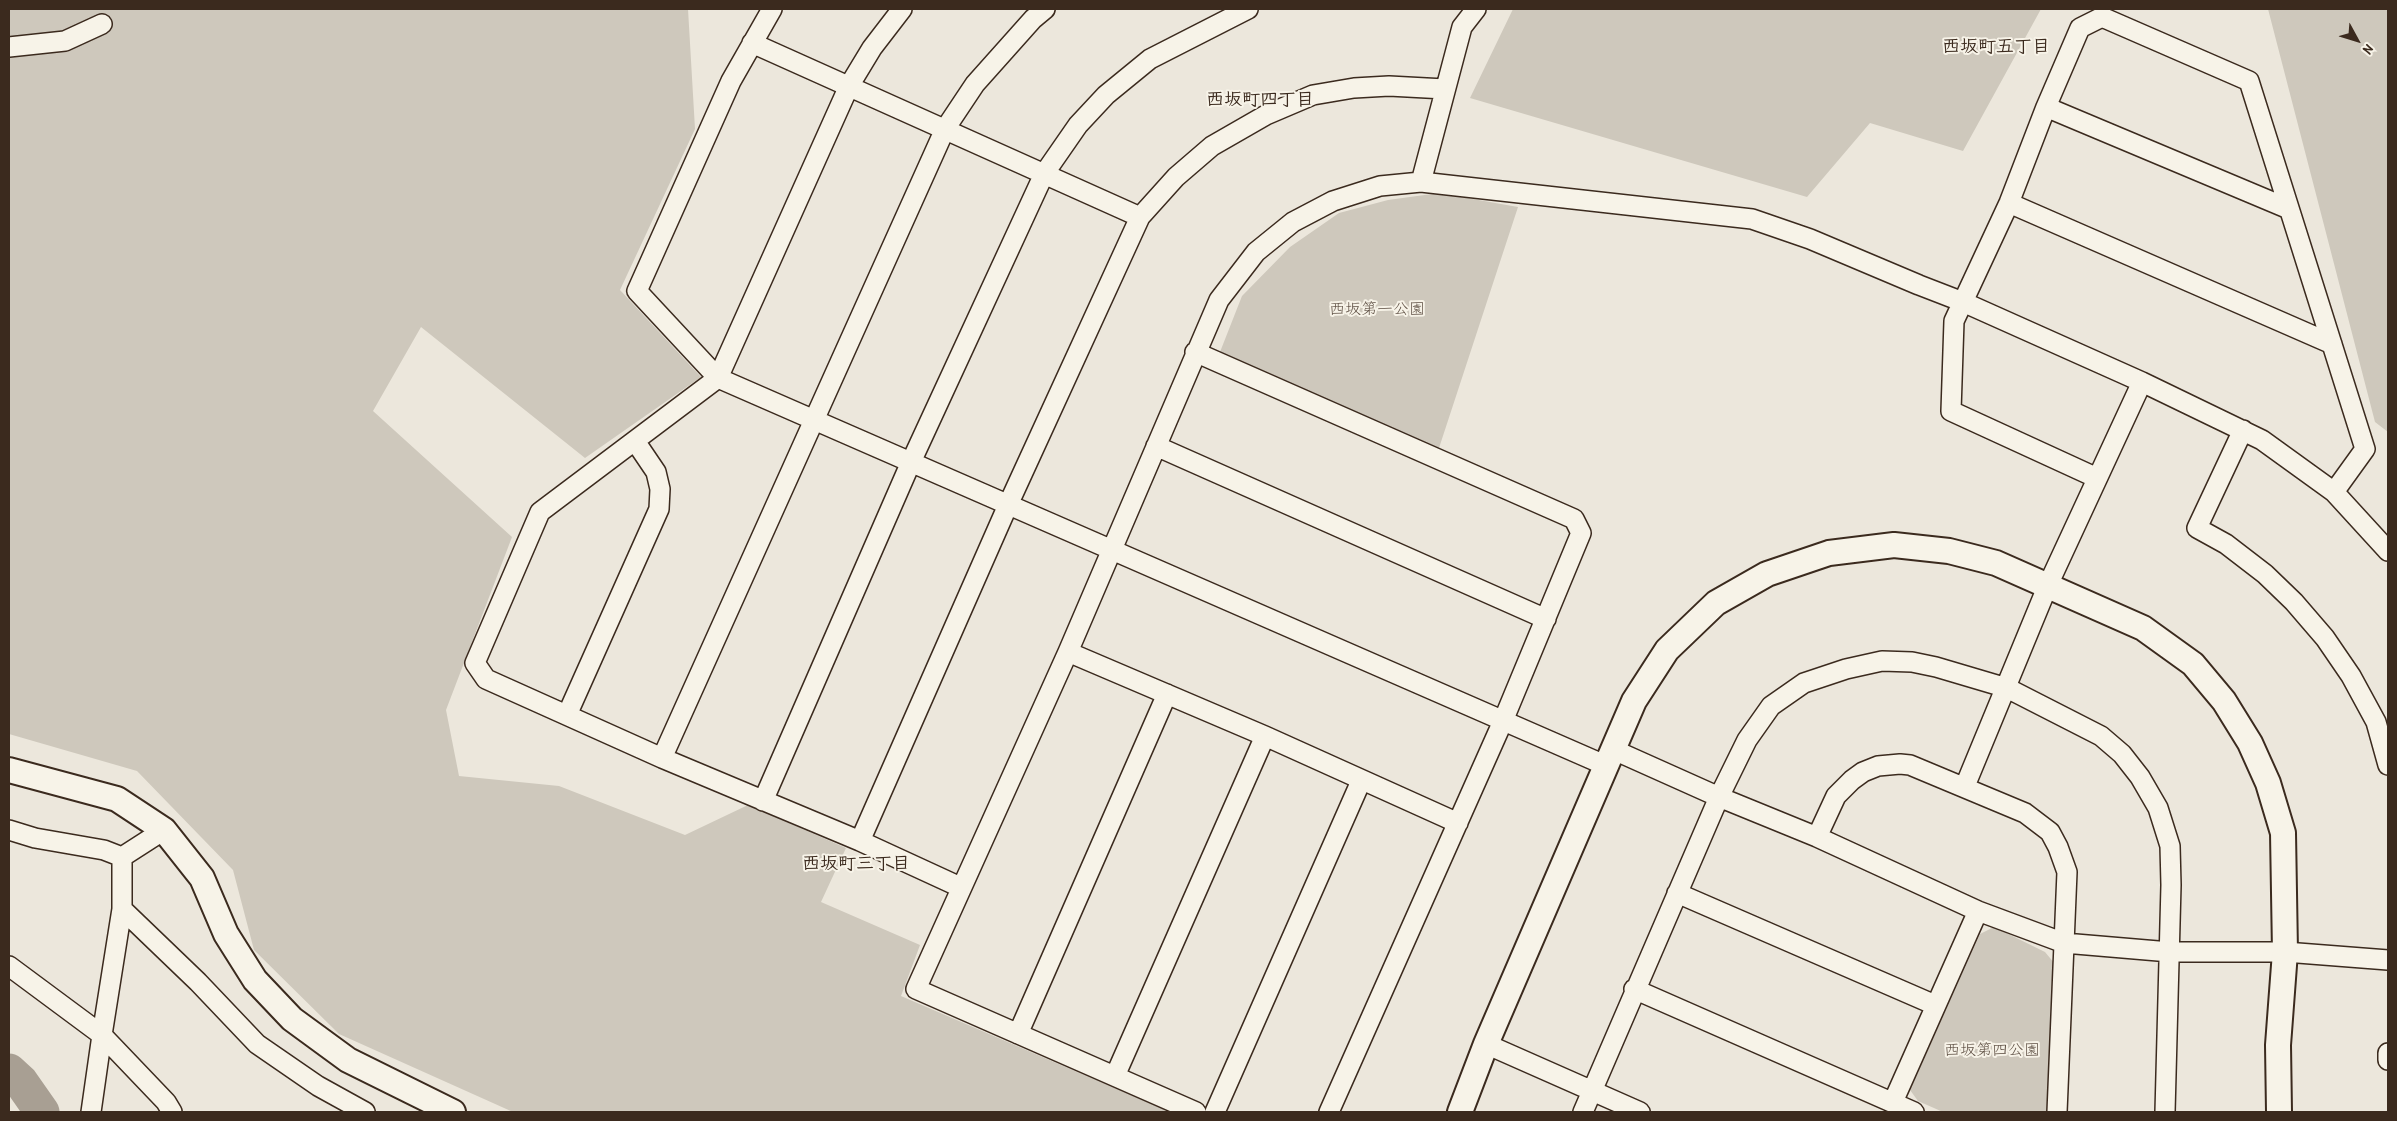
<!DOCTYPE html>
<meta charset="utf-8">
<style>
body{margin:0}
#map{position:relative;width:2397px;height:1121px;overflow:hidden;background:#ece7dc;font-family:"Patrick Hand",sans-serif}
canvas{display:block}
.frame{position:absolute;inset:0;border:10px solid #3b2a1e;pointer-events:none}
.north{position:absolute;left:2332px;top:15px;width:50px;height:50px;-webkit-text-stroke:4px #f7f3e8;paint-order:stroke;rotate:129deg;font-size:14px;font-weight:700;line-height:20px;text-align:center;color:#3b2a1e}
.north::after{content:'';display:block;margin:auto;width:18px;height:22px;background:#3b2a1e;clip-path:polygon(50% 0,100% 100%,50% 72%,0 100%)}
</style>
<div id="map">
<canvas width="2397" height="1121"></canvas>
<div class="frame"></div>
<div class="north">N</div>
</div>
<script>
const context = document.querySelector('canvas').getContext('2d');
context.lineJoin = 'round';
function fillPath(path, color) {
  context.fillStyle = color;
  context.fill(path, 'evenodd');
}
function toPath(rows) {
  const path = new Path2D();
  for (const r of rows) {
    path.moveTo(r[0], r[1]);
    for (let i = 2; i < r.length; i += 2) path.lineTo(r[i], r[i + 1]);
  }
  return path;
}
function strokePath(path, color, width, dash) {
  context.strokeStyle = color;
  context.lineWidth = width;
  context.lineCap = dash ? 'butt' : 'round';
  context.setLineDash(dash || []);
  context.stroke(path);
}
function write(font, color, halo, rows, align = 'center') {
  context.font = font + ' "Patrick Hand","Klee One",sans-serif';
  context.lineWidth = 4;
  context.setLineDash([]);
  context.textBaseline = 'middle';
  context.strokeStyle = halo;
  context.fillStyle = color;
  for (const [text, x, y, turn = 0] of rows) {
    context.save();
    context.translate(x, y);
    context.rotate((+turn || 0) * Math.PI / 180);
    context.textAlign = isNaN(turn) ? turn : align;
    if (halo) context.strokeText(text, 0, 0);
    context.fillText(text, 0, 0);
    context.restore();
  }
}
fillPath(toPath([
 [9,9,688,9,695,129,620,290,701,377,585,458,421,327,373,411,512,537,446,710,459,776,559,786,685,835,748,805,846,848,821,902,920,945,901,996,1170,1112,513,1112,339,1034,254,950,233,870,137,771,9,734],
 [1513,9,2041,9,1963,151,1870,123,1807,197,1470,98],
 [2268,9,2388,9,2388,432,2375,422],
 [1439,193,1518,207,1439,448,1220,352,1242,296,1290,247,1339,213,1388,200],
 [1994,927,2045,952,2055,964,2047,1112,1943,1112,1918,1101,1910,1090,1980,934]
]), '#cec8bc');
strokePath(toPath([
 [9,1071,21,1082,42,1112]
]), '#a89f93', 35);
const minor = toPath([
 [772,9,731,81,637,291,718,378,1607,766],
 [902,9,872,48,849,86,718,378,540,512,475,663,486,679,662,758,860,841,960,887],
 [752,43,1140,217],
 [9,47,65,41,102,24],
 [2046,107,2289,209],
 [1421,182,1462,27,1476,9],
 [2009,203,2332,344],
 [1195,352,1574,519,1581,533,1503,721,1329,1112],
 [2142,382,2262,440,2334,492,2388,551],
 [2243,430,2197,528,2226,544,2265,574,2294,602,2325,638,2351,676,2376,722,2388,765],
 [1156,446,1546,619],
 [2097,478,1951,411,1954,321,2009,203,2046,107,2080,28,2102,17,2249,81,2365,449,2334,492],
 [1068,652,1265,736,1458,823],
 [567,715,659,509,660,489,656,472,635,441],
 [1614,750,1719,797,1817,837,1978,911,2064,943,2170,952,2285,952,2388,960],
 [662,758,945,129,975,84,1033,19,1045,9],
 [763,801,911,462,1044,174,1078,125,1106,95,1150,59,1248,9],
 [9,830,35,838,104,850,122,857],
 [1817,837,1836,796,1852,780,1863,772,1878,766,1900,764,1910,765,2025,813,2050,832,2058,847,2067,872,2057,1112],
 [860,841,1008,505,1140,217,1176,177,1212,146,1266,115,1313,95,1354,88,1389,86,1445,89],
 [122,857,122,909,102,1035,166,1102,172,1112],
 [122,857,164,830],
 [1677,893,1935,1005],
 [122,909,198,982,257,1044,318,1086,365,1112],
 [9,966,102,1035,91,1112],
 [1634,989,1914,1112],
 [1018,1034,1167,694],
 [1486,1044,1640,1112],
 [2388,1053,2388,1060],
 [1115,1076,1265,736],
 [1893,1102,1978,911],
 [1196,1112,916,989,1068,652,1219,300,1256,252,1293,222,1333,201,1380,186,1421,182,1752,219,1810,239,1919,285,1963,302,2142,382,2048,585,1965,786],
 [1215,1112,1361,781],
 [1583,1112,1719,797,1747,740,1771,706,1804,683,1846,669,1882,661,1912,662,1936,667,2007,688,2101,736,2122,754,2140,777,2158,808,2170,846,2171,885,2165,1112]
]);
const tertiary = toPath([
 [9,770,117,799,164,830,202,878,226,934,255,980,292,1019,348,1060,453,1112],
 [1460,1112,1486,1044,1634,701,1667,650,1716,603,1767,574,1829,553,1894,545,1949,551,1996,563,2143,628,2193,664,2224,701,2250,743,2268,783,2283,833,2285,952,2278,1045,2279,1112]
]);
strokePath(minor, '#3b2a1e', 22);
strokePath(tertiary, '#3b2a1e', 28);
strokePath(minor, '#f7f3e8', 19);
strokePath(tertiary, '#f7f3e8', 24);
write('16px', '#605246', '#f7f3e8', [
 ["西坂第一公園",1377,310],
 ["西坂第四公園",1992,1051]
]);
write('bold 18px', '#3b2a1e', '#f7f3e8', [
 ["西坂町五丁目",1996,47],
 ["西坂町四丁目",1260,100],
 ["西坂町三丁目",856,864]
]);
</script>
